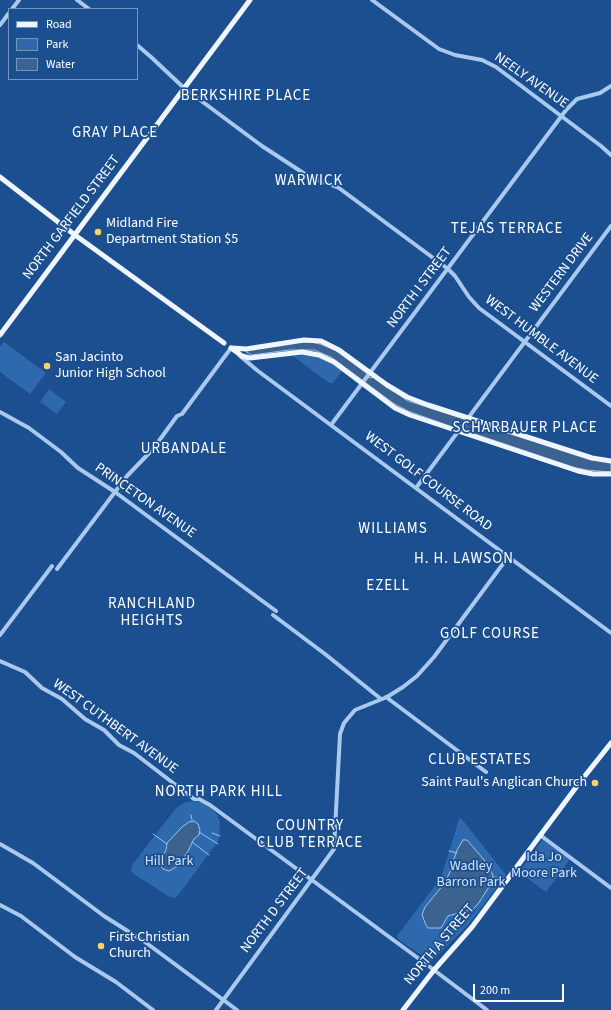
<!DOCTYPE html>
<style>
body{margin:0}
#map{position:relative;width:611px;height:1010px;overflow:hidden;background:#1b4f8f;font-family:"Source Sans 3",sans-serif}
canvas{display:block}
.legend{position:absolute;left:8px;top:8px;width:130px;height:72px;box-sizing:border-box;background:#1b4f8f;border:1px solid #7695bc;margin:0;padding:5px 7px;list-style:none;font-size:12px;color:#fff}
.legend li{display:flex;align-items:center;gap:8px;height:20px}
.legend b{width:20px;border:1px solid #7695bc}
.scale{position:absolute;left:473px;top:984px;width:91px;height:18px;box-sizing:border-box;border:2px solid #fff;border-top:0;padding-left:5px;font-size:12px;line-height:14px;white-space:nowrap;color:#fff;-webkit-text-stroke:3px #1b4f8f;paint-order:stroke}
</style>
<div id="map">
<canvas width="611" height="1010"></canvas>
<ul class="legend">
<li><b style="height:5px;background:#f0f6ff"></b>Road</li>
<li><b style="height:11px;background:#2e69ad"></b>Park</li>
<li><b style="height:11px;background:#3c6290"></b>Water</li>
</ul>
<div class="scale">200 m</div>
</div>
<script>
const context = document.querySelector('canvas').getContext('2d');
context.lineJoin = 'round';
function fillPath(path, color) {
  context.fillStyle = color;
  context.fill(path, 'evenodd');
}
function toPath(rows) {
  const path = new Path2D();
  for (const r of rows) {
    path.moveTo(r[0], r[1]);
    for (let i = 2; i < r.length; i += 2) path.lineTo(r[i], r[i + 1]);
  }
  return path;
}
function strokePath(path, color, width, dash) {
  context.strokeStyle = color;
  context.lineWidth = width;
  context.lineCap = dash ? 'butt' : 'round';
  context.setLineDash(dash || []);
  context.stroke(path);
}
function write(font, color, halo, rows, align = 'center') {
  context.font = font + ' "Source Sans 3",sans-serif';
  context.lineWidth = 3.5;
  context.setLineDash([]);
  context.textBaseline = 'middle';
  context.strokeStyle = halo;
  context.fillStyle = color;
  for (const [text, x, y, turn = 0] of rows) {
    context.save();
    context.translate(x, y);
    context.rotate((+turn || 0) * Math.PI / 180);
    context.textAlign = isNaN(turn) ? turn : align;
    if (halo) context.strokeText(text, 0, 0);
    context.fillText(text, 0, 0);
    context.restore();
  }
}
fillPath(toPath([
 [4,342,46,373,30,394,0,372,0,347],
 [307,355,316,356,330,362,342,371,333,383,329,383,293,356],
 [49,389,66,402,57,414,40,402],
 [195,801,204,803,212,809,217,815,220,822,219,838,217,843,179,894,175,898,170,897,135,875,131,871,132,865,176,808,186,802],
 [461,818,506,875,470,923,432,961,430,961,399,940,397,936,441,878,459,819],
 [543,839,570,859,546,892,519,872]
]), '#2e69ad');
const water = toPath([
 [297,342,311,342,320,344,335,350,365,372,370,378,373,377,408,401,462,418,469,422,472,421,611,462,611,472,586,470,573,467,481,436,464,430,464,428,455,428,408,411,393,403,331,357,314,350,289,350,252,355,246,352,246,350,297,342],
 [194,821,198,824,200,830,199,835,194,839,187,853,176,867,169,871,163,869,159,863,166,850,167,843,182,827,189,822,194,821],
 [463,840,467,840,485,861,493,875,491,884,478,904,473,909,448,916,441,928,428,928,426,925,422,915,425,907,444,884,450,872,457,850,463,840]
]);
fillPath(water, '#3c6290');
strokePath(water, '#9cc4f0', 1);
strokePath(toPath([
 [191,815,192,820],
 [199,832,218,844],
 [212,833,220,836],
 [153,834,167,844],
 [192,842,209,855],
 [449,851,457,853],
 [493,877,503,878]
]), '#9cc4f0', 1);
strokePath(toPath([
 [77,0,89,9],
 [372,0,439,49,455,55,482,60,496,67,601,146,611,155],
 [12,9,19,0],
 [0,25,9,13],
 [137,45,151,57,184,88,262,146,311,178,327,183,339,188,448,269,455,276,469,297,479,308,611,406],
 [240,356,258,371,611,633],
 [0,412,29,428,61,452,78,468,115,492,276,611],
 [331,425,566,110,577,99,600,93,611,86],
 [416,488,611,226],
 [57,569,127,476,153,449,177,416,182,414,231,348,232,349],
 [273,615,325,654,381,699],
 [0,635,52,566],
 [0,661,25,672,42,688,62,699,85,719,104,730,119,745,134,753,194,799,199,799,210,805,426,964,487,1010],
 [386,697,486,772],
 [540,835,611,888],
 [0,844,33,863,104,916,145,942,237,1010],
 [0,905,21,916,75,957,116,982,153,1010],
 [216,1010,334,849,340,734,344,723,355,710,387,697,403,687,417,676,434,657,508,557]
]), '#a9c9ee', 4);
strokePath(toPath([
 [0,177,75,235,224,343],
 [0,335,250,0],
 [231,348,242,356,250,358,302,352,319,355,334,362,395,408,410,415,578,471,593,474,611,474],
 [232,348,246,349,304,340,321,341,339,350,387,385,407,397,428,405,592,458,611,461],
 [403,1010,434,970,472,927,580,782,611,743]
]), '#f0f6ff', 5);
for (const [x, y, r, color] of [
 [98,232,4,"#ffd166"],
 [47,366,4,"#ffd166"],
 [595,783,4,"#ffd166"],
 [101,946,4,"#ffd166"]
]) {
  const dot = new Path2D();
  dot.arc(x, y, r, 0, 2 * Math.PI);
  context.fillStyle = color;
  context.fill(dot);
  strokePath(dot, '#1b4f8f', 1.5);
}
write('14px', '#fff', '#1b4f8f', [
 ["NEELY AVENUE",531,81,35],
 ["NORTH GARFIELD STREET",72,218,-53],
 ["WESTERN DRIVE",562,273,-53],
 ["NORTH I STREET",420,288,-53],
 ["WEST HUMBLE AVENUE",541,340,37],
 ["WEST GOLF COURSE ROAD",428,482,37],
 ["PRINCETON AVENUE",145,501,35],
 ["WEST CUTHBERT AVENUE",115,727,36],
 ["NORTH D STREET",275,911,-53],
 ["NORTH A STREET",440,945,-50]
]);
write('14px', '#fff', '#1b4f8f', [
 ["Midland Fire",106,224],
 ["Department Station $5",106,240],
 ["San Jacinto",55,358],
 ["Junior High School",55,374],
 ["Saint Paul's Anglican Church",587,783,"right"],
 ["First Christian",109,938],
 ["Church",109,954]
], 'left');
write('14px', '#cfe3fa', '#1b4f8f', [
 ["Ida Jo",544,858],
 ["Moore Park",544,874],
 ["Hill Park",169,862],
 ["Wadley",471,867],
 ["Barron Park",471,883]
]);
context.letterSpacing = '1px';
write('15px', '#fff', '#1b4f8f', [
 ["BERKSHIRE PLACE",246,97],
 ["GRAY PLACE",115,134],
 ["WARWICK",309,182],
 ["TEJAS TERRACE",507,230],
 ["SCHARBAUER PLACE",525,429],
 ["URBANDALE",184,450],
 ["WILLIAMS",393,530],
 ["H. H. LAWSON",464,560],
 ["EZELL",388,587],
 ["RANCHLAND",152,605],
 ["HEIGHTS",152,622],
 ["GOLF COURSE",490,635],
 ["CLUB ESTATES",480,761],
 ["NORTH PARK HILL",219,793],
 ["COUNTRY",310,827],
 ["CLUB TERRACE",310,844]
]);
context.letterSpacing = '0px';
</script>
